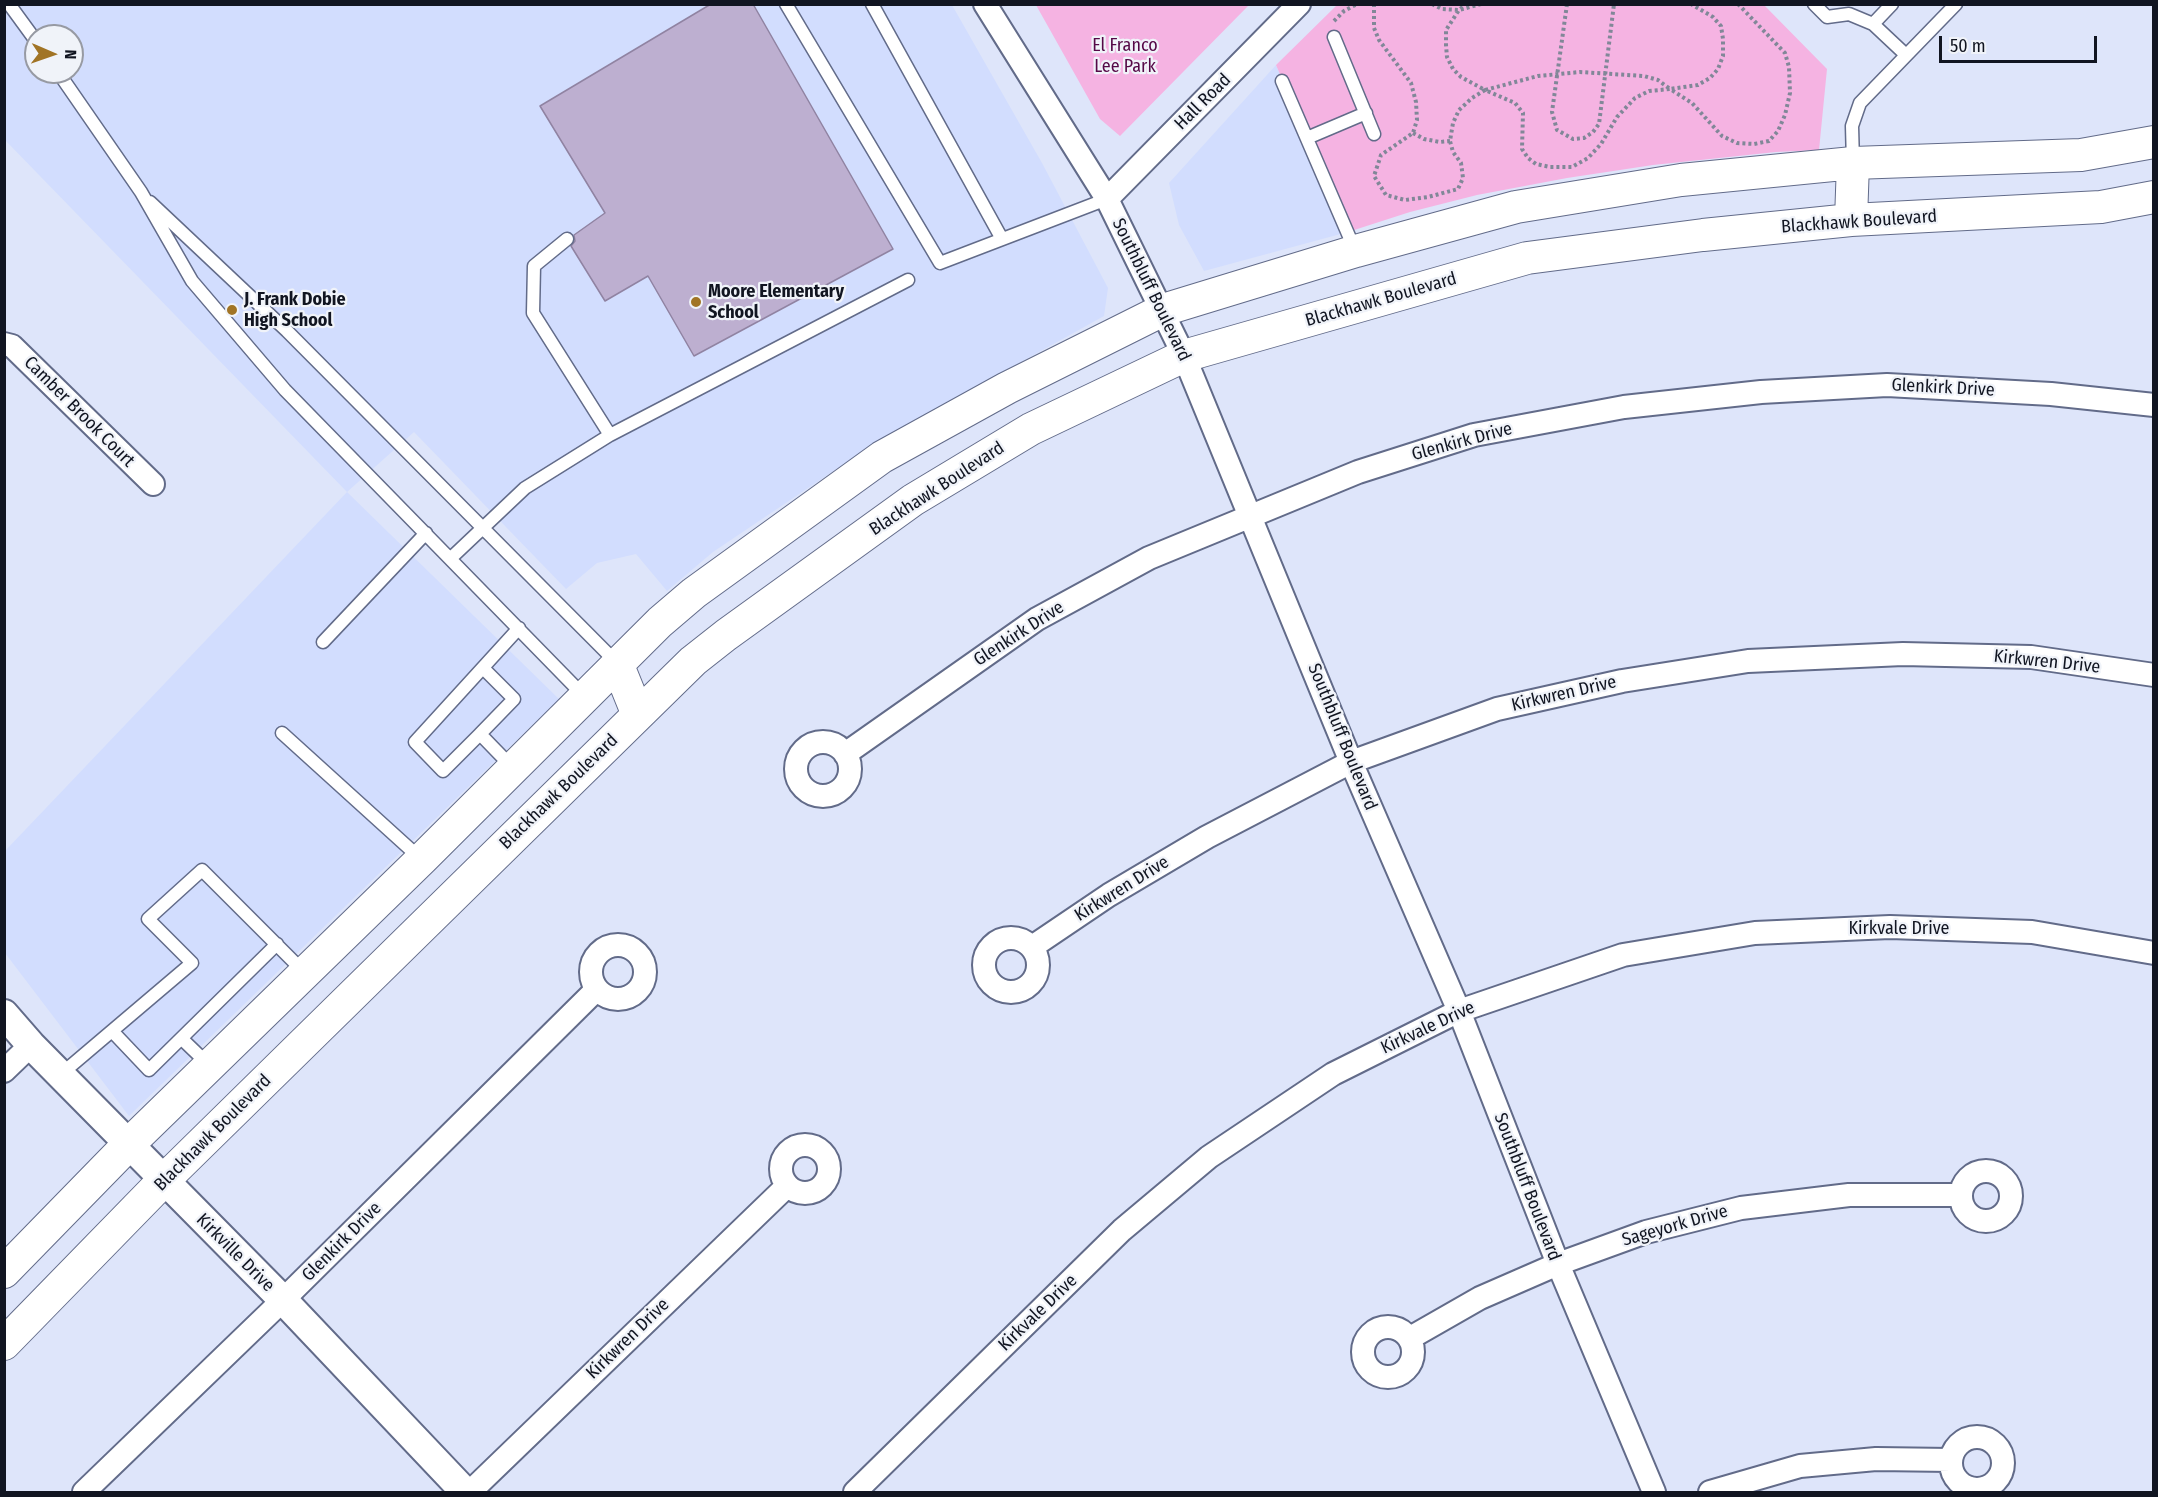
<!DOCTYPE html>
<style>
body{margin:0}
#map{position:relative;width:2158px;height:1497px;overflow:hidden;background:#dee5fa;font-family:"Fira Sans Condensed",sans-serif}
canvas{display:block}
.frame{position:absolute;inset:0;border:6px solid #111521;pointer-events:none}
.north{position:absolute;left:24px;top:24px;width:60px;height:60px;box-sizing:border-box;background:#f0f3f9;border:2px solid #979aa3;border-radius:50%;rotate:92deg;font-size:16px;font-weight:700;line-height:24px;text-align:center;color:#111521}
.north::after{content:'';display:block;margin:auto;width:21px;height:27px;background:#a17425;clip-path:polygon(50% 0,100% 100%,50% 72%,0 100%)}
.scale{position:absolute;left:1939px;top:36px;width:158px;height:27px;box-sizing:border-box;border:3px solid #111521;border-top:0;padding-left:8px;font-size:18px;line-height:21px;white-space:nowrap;color:#111521;-webkit-text-stroke:4px #f0f3f9;paint-order:stroke}
</style>
<div id="map">
<canvas width="2158" height="1497"></canvas>
<div class="frame"></div>
<div class="north">N</div>
<div class="scale">50 m</div>
</div>
<script>
const context = document.querySelector('canvas').getContext('2d');
context.lineJoin = 'round';
function fillPath(path, color) {
  context.fillStyle = color;
  context.fill(path, 'evenodd');
}
function toPath(rows) {
  const path = new Path2D();
  for (const r of rows) {
    if (r.length === 3) {
      path.moveTo(r[0] + r[2], r[1]);
      path.arc(r[0], r[1], r[2], 0, 2 * Math.PI);
      continue;
    }
    path.moveTo(r[0], r[1]);
    for (let i = 2; i < r.length; i += 2) path.lineTo(r[i], r[i + 1]);
  }
  return path;
}
function strokePath(path, color, width, dash) {
  context.strokeStyle = color;
  context.lineWidth = width;
  context.lineCap = dash ? 'butt' : 'round';
  context.setLineDash(dash || []);
  context.stroke(path);
}
function write(font, color, halo, rows, align = 'center') {
  context.font = font + ' "Fira Sans Condensed",sans-serif';
  context.lineWidth = 4.5;
  context.setLineDash([]);
  context.textBaseline = 'middle';
  context.strokeStyle = halo;
  context.fillStyle = color;
  for (const [text, x, y, turn = 0] of rows) {
    context.save();
    context.translate(x, y);
    context.rotate((+turn || 0) * Math.PI / 180);
    context.textAlign = isNaN(turn) ? turn : align;
    if (halo) context.strokeText(text, 0, 0);
    context.fillText(text, 0, 0);
    context.restore();
  }
}
fillPath(toPath([
 [5,5,952,5,1042,163,1108,288,1104,316,875,443,713,552,667,591,636,554,597,563,566,589,414,432,347,492,559,699,129,1116,5,953,5,851,347,492,5,140],
 [36,36,72,36,72,72,36,72],
 [1276,65,1348,232,1204,271,1179,225,1169,183]
]), '#d2ddfe');
fillPath(toPath([
 [1763,4,1827,69,1819,150,1776,152,1653,165,1567,178,1477,195,1410,212,1348,232,1276,65,1337,5],
 [1036,5,1249,5,1120,136,1100,119]
]), '#f5b3e2');
const building = toPath([
 [711,4,753,4,893,249,694,356,648,276,605,301,571,246,575,241,574,235,605,213,540,106,711,4]
]);
fillPath(building, '#bdafd0');
strokePath(building, '#9083a2', 1.5);
const service = toPath([
 [9,4,36,41],
 [786,4,940,263,1107,199],
 [872,4,1002,239],
 [1814,4,1827,17,1849,14,1873,24,1906,55],
 [1873,24,1892,4],
 [1334,37,1374,134],
 [58,72,141,192,192,281,285,390,585,697],
 [1282,81,1355,250],
 [1307,138,1366,113],
 [1853,163,1852,126,1860,103,1956,4],
 [150,202,287,331,617,663],
 [567,239,534,266,533,313,610,435],
 [451,558,525,488,610,435,908,280],
 [323,642,426,533],
 [282,733,421,859],
 [480,734,514,699,483,668],
 [512,767,480,734,443,771,415,742,519,628],
 [112,1031,149,1070,277,944],
 [182,1039,209,1065],
 [60,1075,192,963,148,919,202,870,304,972]
]);
const minor = toPath([
 [985,4,1107,199,1184,356,1351,762,1459,1011,1558,1264,1654,1492],
 [1107,199,1299,4],
 [4,344,12,346,153,484],
 [823,769,27],
 [845,754,1037,619,1149,558,1358,472,1474,435,1624,407,1761,392,1887,385,2051,394,2154,405],
 [1011,965,27],
 [618,972,27],
 [1032,947,1109,895,1207,837,1351,762,1497,709,1622,681,1748,661,1903,654,2031,657,2154,675],
 [4,1071,31,1045],
 [805,1169,24],
 [1986,1196,25],
 [1388,1352,25],
 [1410,1338,1480,1298,1558,1264,1646,1232,1741,1208,1849,1195,1961,1195],
 [1977,1463,26],
 [84,1492,283,1300,597,989],
 [470,1492,787,1186],
 [855,1492,1122,1230,1209,1157,1333,1074,1459,1011,1623,955,1755,933,1890,927,2032,932,2154,953],
 [1710,1492,1800,1466,1876,1459,1951,1460]
]);
const tertiary = toPath([
 [4,1014,31,1045,283,1300,465,1492]
]);
const secondary = toPath([
 [1851,220,1853,163],
 [617,663,638,715],
 [4,1272,129,1144,422,859,660,622,694,593,882,457,1007,388,1163,310,1356,251,1516,207,1681,180,1853,163,2081,155,2154,142],
 [4,1344,163,1181,693,661,726,635,913,500,1031,429,1184,356,1527,258,1703,235,1851,220,2101,207,2154,197]
]);
strokePath(service, '#626b89', 15);
strokePath(minor, '#626b89', 26);
strokePath(tertiary, '#626b89', 32);
strokePath(secondary, '#626b89', 34);
strokePath(toPath([
 [1374,4,1374,28,1379,40,1411,83,1416,102,1417,120,1413,133,1381,155,1374,176,1386,195,1405,200,1428,197,1458,189,1463,178,1461,163,1453,152,1450,141,1453,123,1459,110,1472,98,1485,90,1515,103,1523,113,1522,149,1528,158,1536,164,1550,167,1572,167,1588,158,1601,144,1617,117,1635,98,1649,91,1670,89,1692,103,1722,136,1737,143,1754,144,1769,141,1778,131,1785,115,1790,93,1789,67,1785,53,1738,4],
 [1432,4,1442,9,1459,10,1466,4],
 [1481,4,1459,10,1446,30,1446,45,1447,57,1453,69,1461,77,1485,90,1538,76,1580,72,1644,76,1658,80,1670,89,1698,85,1710,78,1718,69,1723,56,1723,39,1721,26,1713,17,1691,4],
 [1567,4,1552,112,1557,130,1573,139,1584,138,1593,132,1599,124,1614,4],
 [1334,21,1344,11,1357,4],
 [1413,133,1424,139,1440,142,1450,141]
]), '#818798', 4, [3, 3]);
strokePath(service, '#fff', 12);
strokePath(minor, '#fff', 22);
strokePath(tertiary, '#fff', 28);
strokePath(secondary, '#fff', 32);
for (const [x, y, r, color] of [
 [696,302,6,"#a17425"],
 [232,310,6,"#a17425"]
]) {
  const dot = new Path2D();
  dot.arc(x, y, r, 0, 2 * Math.PI);
  context.fillStyle = color;
  context.fill(dot);
  strokePath(dot, '#f0f3f9', 2);
}
write('18px', '#550847', '#f0f3f9', [
 ["El Franco",1125,46],
 ["Lee Park",1125,67]
]);
write('18px', '#111521', '#f0f3f9', [
 ["Hall Road",1203,102,-45],
 ["Blackhawk Boulevard",1859,222,-4],
 ["Southbluff Boulevard",1151,290,64],
 ["Blackhawk Boulevard",1381,300,-16],
 ["Glenkirk Drive",1943,388,3],
 ["Camber Brook Court",79,412,45],
 ["Glenkirk Drive",1462,442,-15],
 ["Blackhawk Boulevard",937,489,-33],
 ["Glenkirk Drive",1019,634,-33],
 ["Kirkwren Drive",2047,662,6],
 ["Kirkwren Drive",1564,694,-13],
 ["Southbluff Boulevard",1342,737,68],
 ["Blackhawk Boulevard",559,792,-44],
 ["Kirkwren Drive",1122,889,-32],
 ["Kirkvale Drive",1899,929],
 ["Kirkvale Drive",1428,1028,-25],
 ["Blackhawk Boulevard",213,1133,-45],
 ["Southbluff Boulevard",1527,1187,69],
 ["Sageyork Drive",1675,1226,-16],
 ["Glenkirk Drive",342,1242,-45],
 ["Kirkville Drive",235,1253,45],
 ["Kirkvale Drive",1038,1313,-44],
 ["Kirkwren Drive",628,1339,-44]
]);
write('bold 18px', '#111521', '#f0f3f9', [
 ["Moore Elementary",708,292],
 ["School",708,313],
 ["J. Frank Dobie",244,300],
 ["High School",244,321]
], 'left');
</script>
